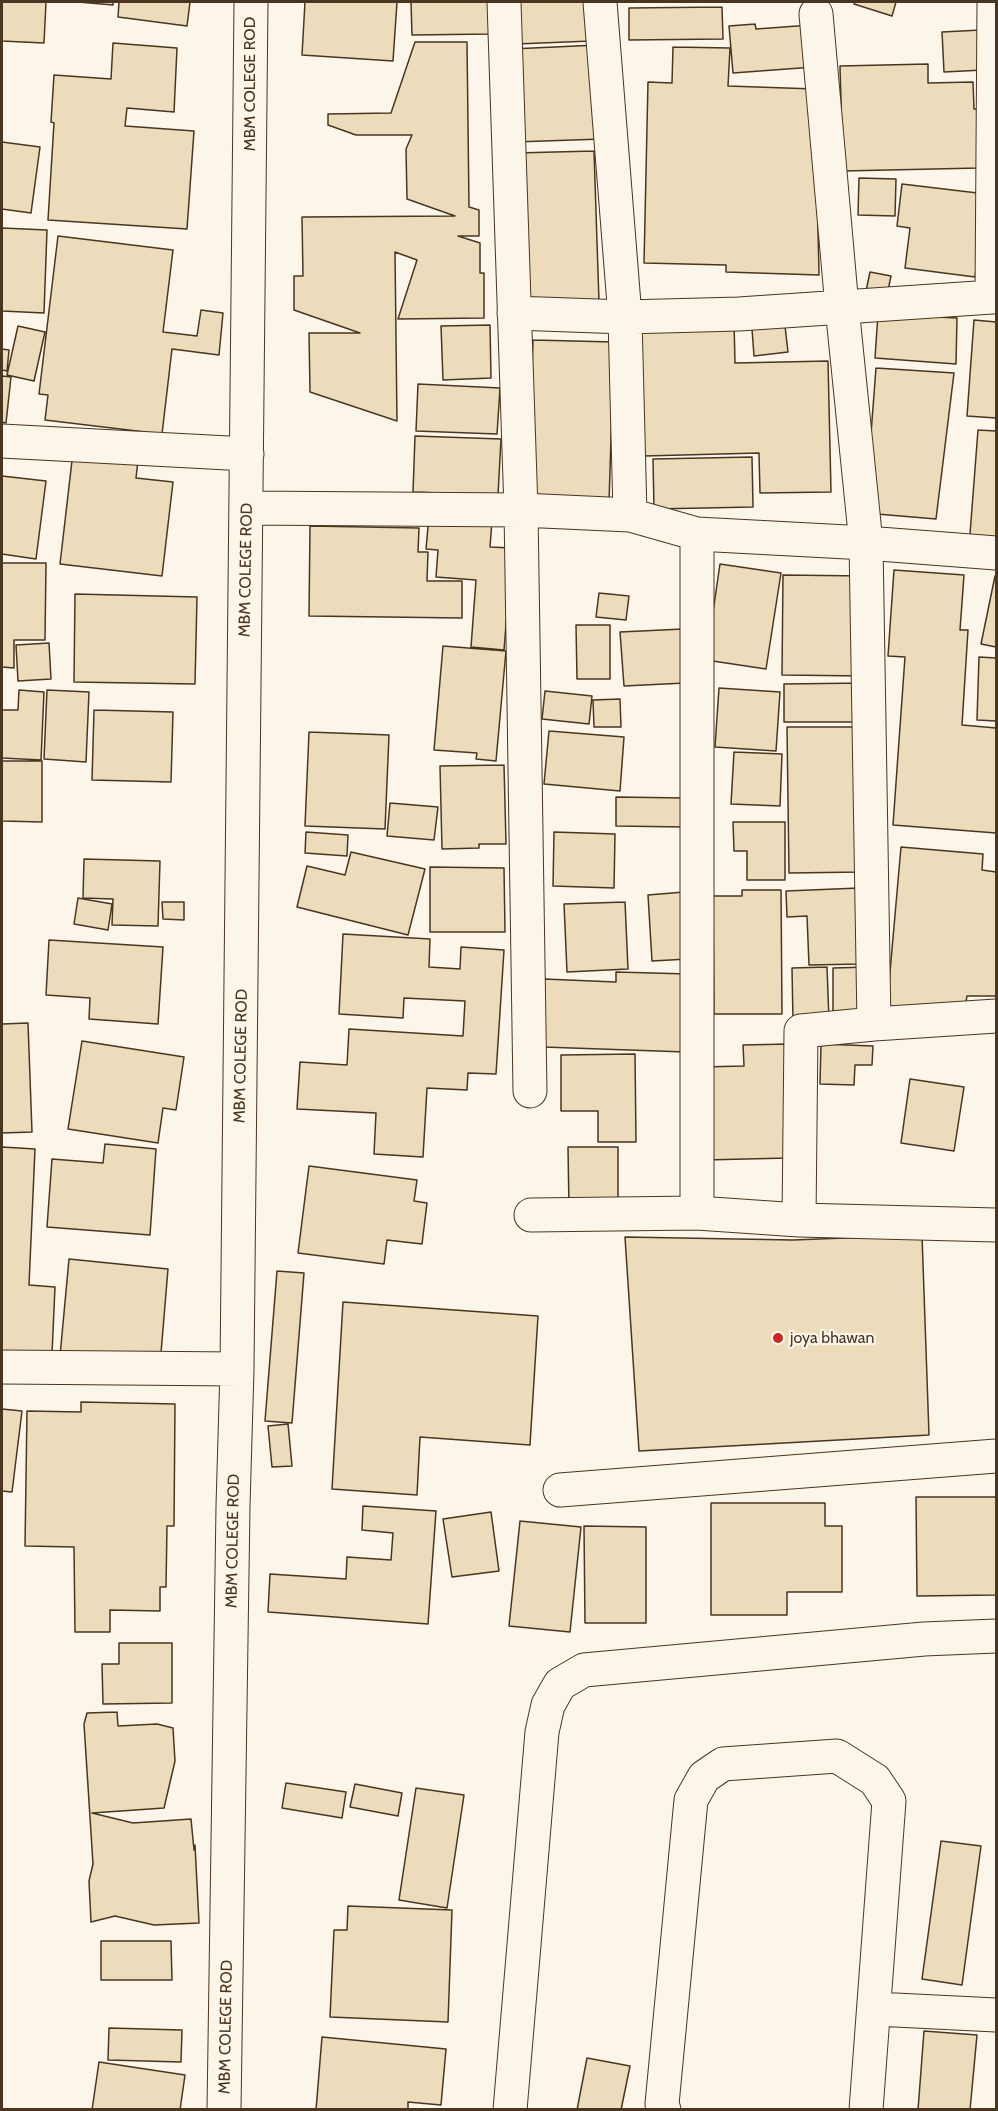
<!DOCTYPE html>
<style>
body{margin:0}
#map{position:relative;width:998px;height:2111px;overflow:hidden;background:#fbf6e9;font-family:Cabin,sans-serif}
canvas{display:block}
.frame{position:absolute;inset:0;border:3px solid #4a3520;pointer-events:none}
</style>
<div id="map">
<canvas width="998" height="2111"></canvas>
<div class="frame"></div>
</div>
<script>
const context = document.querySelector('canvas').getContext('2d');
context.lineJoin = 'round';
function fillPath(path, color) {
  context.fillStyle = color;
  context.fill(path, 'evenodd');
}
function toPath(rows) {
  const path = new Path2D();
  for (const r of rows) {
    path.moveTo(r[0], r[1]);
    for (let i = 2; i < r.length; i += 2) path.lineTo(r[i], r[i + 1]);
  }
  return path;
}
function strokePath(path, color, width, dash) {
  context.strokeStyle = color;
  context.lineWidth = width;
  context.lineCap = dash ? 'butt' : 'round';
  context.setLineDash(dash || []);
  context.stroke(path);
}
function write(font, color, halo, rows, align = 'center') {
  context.font = font + ' Cabin,sans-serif';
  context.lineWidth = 4.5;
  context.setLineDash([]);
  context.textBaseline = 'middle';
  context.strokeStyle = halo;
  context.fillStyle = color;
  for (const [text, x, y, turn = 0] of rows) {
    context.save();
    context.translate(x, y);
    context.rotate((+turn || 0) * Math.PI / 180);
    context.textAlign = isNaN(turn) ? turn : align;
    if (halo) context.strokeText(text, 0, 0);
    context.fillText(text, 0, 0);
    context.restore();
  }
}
const building = toPath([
 [2,2,46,2,44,43,2,41,2,2],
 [78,2,113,2,113,5,78,2],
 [119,2,190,2,187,26,118,17,119,2],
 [305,2,397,2,393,61,302,55,305,2],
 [411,2,491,2,491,34,412,35,411,2],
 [514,2,590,2,591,41,516,44,514,2],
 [854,2,896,2,892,16,854,4,854,2],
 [722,7,723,39,629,40,629,8,722,7],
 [755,24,756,29,811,25,814,67,733,73,729,26,755,24],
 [981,30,983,70,944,72,942,32,981,30],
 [415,42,467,42,469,207,479,210,479,236,458,236,480,243,480,273,484,273,484,318,398,319,417,260,395,252,397,421,310,392,309,333,360,333,294,310,294,276,303,276,302,217,455,216,407,199,406,149,412,135,356,135,328,125,328,114,391,113,415,42],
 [113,43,177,48,174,112,127,108,125,126,194,131,187,229,48,220,54,123,51,122,54,75,111,79,113,43],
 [598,45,602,139,515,142,511,49,598,45],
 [673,47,730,48,728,86,815,89,819,275,726,272,726,265,644,263,648,82,672,83,673,47],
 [928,64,928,83,973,82,974,109,977,109,979,168,843,171,840,66,928,64],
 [2,142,40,147,31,213,2,209,2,142],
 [594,151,599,302,522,305,516,153,594,151],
 [859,178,896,179,895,216,858,215,859,178],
 [902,184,986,194,975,277,905,268,910,228,897,226,902,184],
 [2,228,47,230,44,313,2,311,2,228],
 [58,236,173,250,163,332,197,336,201,310,223,313,219,355,172,349,162,434,45,420,48,395,39,394,58,236],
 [870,272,891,276,885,305,864,301,870,272],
 [878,314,957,318,956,364,875,358,878,314],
 [974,320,996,322,996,418,967,416,974,320],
 [734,322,735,363,828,361,831,492,760,493,759,453,644,456,641,324,734,322],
 [490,325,491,378,443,380,441,326,490,325],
 [18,326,45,332,34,381,7,375,18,326],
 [785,326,788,352,754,356,752,329,785,326],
 [533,340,614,342,609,502,528,500,533,340],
 [2,349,9,350,7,371,2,370,2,349],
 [876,368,954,373,936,519,865,513,876,368],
 [2,376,11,377,6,423,2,422,2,376],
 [418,384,500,388,497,434,416,431,418,384],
 [978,430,996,431,996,549,969,547,978,430],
 [415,436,501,439,498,495,413,492,415,436],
 [73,452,138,460,136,478,173,482,162,576,60,564,73,452],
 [752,457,753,507,654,509,653,459,752,457],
 [2,476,46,481,36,559,2,554,2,476],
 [429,516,492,521,490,547,512,548,504,650,471,647,476,580,436,577,438,550,426,549,429,516],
 [310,526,419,528,418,552,428,552,427,581,462,581,462,618,309,616,310,526],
 [2,563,46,563,45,640,14,640,14,668,2,667,2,563],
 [720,564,781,573,766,669,706,660,720,564],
 [894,570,964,575,960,630,968,630,962,725,996,728,996,833,893,825,905,657,888,656,894,570],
 [783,575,866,576,865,676,782,675,783,575],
 [995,576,996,577,996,647,981,644,995,576],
 [599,593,629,596,626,620,596,617,599,593],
 [75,594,197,597,195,684,74,682,75,594],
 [576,625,610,625,610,679,577,679,576,625],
 [683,629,685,683,624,686,620,632,683,629],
 [49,643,51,679,18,681,16,645,49,643],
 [443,646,506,651,496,761,476,759,477,753,434,750,443,646],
 [979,657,996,658,996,721,977,720,979,657],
 [863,683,862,722,784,722,784,684,863,683],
 [719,688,780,692,776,751,715,747,719,688],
 [19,690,44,692,41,760,2,758,2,710,18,710,19,690],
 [47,690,89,692,86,762,44,759,47,690],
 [545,691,592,696,589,724,542,719,545,691],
 [620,699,621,727,594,727,593,700,620,699],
 [94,710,173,712,171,782,92,780,94,710],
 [787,727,861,727,862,872,789,873,787,727],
 [549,731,624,737,620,791,544,784,549,731],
 [309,732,389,735,385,829,305,826,309,732],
 [734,752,782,754,780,806,731,804,734,752],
 [2,761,42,761,42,822,2,821,2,761],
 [504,765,506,844,479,844,479,848,442,849,440,766,504,765],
 [616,797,685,798,685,827,616,826,616,797],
 [390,803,438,807,434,840,387,836,390,803],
 [733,822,785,822,785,880,747,880,747,851,734,851,733,822],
 [306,832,348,835,347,856,305,853,306,832],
 [554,832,615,834,614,888,553,886,554,832],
 [901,847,983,854,982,870,996,872,996,996,967,996,964,1014,887,1006,901,847],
 [351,852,425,869,408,935,297,907,307,866,345,875,351,852],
 [84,859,160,861,158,926,112,925,113,899,83,898,84,859],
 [430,867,504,868,505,932,430,932,430,867],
 [859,888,861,964,809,965,807,916,787,917,786,891,859,888],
 [742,890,781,890,782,1014,714,1014,713,896,742,896,742,890],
 [684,892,688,959,652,961,648,895,684,892],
 [78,898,112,904,108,930,74,924,78,898],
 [162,902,184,902,184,920,163,919,162,902],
 [625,902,628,969,567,972,564,904,625,902],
 [343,934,430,939,429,967,460,969,461,947,504,950,496,1074,468,1073,467,1090,427,1088,423,1157,374,1154,376,1113,297,1109,300,1062,347,1065,349,1029,463,1036,465,1001,404,998,403,1018,339,1014,343,934],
 [49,940,163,947,158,1024,89,1019,90,998,46,995,49,940],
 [827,967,829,1020,793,1021,792,968,827,967],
 [868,967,869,1014,833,1014,833,968,868,967],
 [616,972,688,974,686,1052,543,1047,544,979,616,982,616,972],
 [28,1023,32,1132,2,1133,2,1024,28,1023],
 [82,1041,184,1057,176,1110,163,1108,158,1143,68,1129,82,1041],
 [789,1044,788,1158,704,1160,701,1067,744,1066,743,1045,789,1044],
 [821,1044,873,1046,872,1065,855,1065,854,1085,820,1084,821,1044],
 [635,1054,636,1142,598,1142,598,1111,561,1111,561,1055,635,1054],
 [910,1079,964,1087,954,1151,901,1143,910,1079],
 [105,1144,156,1149,150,1235,47,1227,52,1159,103,1163,105,1144],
 [2,1147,35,1149,29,1285,55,1287,52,1354,2,1352,2,1147],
 [568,1147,618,1147,618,1208,569,1208,568,1147],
 [309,1166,417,1180,414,1201,427,1203,422,1244,387,1240,384,1264,298,1253,309,1166],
 [922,1235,929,1435,639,1451,625,1237,793,1240,922,1235],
 [69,1259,168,1269,160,1365,60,1356,69,1259],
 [277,1271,304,1273,292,1423,265,1421,277,1271],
 [343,1302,538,1316,530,1445,420,1437,417,1495,332,1489,343,1302],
 [81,1402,175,1404,174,1526,167,1526,166,1587,160,1587,160,1611,110,1610,110,1632,75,1632,74,1547,25,1546,27,1411,81,1412,81,1402],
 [2,1409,22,1411,12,1492,2,1491,2,1409],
 [288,1424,292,1466,272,1467,268,1426,288,1424],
 [916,1497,996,1497,996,1595,917,1596,916,1497],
 [711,1503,825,1503,825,1526,842,1526,842,1592,787,1592,787,1615,711,1615,711,1503],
 [363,1506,436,1511,428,1624,268,1612,270,1574,346,1579,347,1557,391,1560,393,1533,362,1530,363,1506],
 [491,1512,499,1571,452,1577,443,1519,491,1512],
 [520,1521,581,1527,570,1632,509,1626,520,1521],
 [584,1526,646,1527,646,1623,585,1623,584,1526],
 [119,1643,172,1643,172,1703,103,1704,102,1664,119,1664,119,1643],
 [117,1712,118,1726,157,1724,173,1728,175,1761,164,1808,92,1813,133,1823,191,1819,194,1850,195,1845,199,1923,154,1925,115,1916,91,1922,89,1881,93,1864,84,1724,87,1713,117,1712],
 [286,1783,346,1792,342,1818,282,1808,286,1783],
 [355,1784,402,1793,398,1816,350,1807,355,1784],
 [416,1788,464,1795,447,1908,399,1900,416,1788],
 [941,1841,981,1846,962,1985,922,1979,941,1841],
 [348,1906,452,1910,448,2022,330,2017,334,1930,347,1930,348,1906],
 [101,1941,171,1941,172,1980,101,1980,101,1941],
 [109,2028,182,2030,181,2062,108,2060,109,2028],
 [924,2031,977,2035,970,2110,918,2110,924,2031],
 [322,2037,446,2049,441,2105,408,2102,408,2110,316,2110,322,2037],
 [587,2058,630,2066,621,2110,577,2110,587,2058],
 [99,2062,185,2075,180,2110,92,2110,99,2062]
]);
fillPath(building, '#ecdcbc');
strokePath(building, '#4a3520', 1.5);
const minor = toPath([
 [504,2,521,510,530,1091],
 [600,2,625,317,630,515],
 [816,14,842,307,866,543,874,1024,996,1016],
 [514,313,625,317,739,314,992,297,994,2],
 [2,441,247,454],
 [247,508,521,510,630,515,697,534,866,543,996,553],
 [697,534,697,1213],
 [531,1215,697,1213,799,1220,996,1225],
 [799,1220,801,1031,874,1024],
 [2,1367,237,1369],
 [560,1490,996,1456],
 [875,2009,996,2015],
 [224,2110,233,1506,237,1369,251,2],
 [510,2110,542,1732,548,1705,560,1684,584,1670,924,1639,996,1636],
 [664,2110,662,2104,691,1800,704,1777,723,1764,837,1756,875,1780,889,1801,866,2110]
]);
strokePath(minor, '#4a3520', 35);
strokePath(minor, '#fbf6e9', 33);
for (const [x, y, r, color] of [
 [778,1338,6,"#c62828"]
]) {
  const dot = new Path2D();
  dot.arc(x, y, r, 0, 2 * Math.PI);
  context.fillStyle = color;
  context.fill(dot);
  strokePath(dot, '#fbf6e9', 2);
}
write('16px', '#4a3520', '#fbf6e9', [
 ["MBM COLEGE ROD",250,84,-90],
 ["MBM COLEGE ROD",246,570,-89],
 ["MBM COLEGE ROD",241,1056,-89],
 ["MBM COLEGE ROD",233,1541,-89],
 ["MBM COLEGE ROD",226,2027,-89]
]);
write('16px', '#4a3520', '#fbf6e9', [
 ["joya bhawan",790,1338]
], 'left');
</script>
